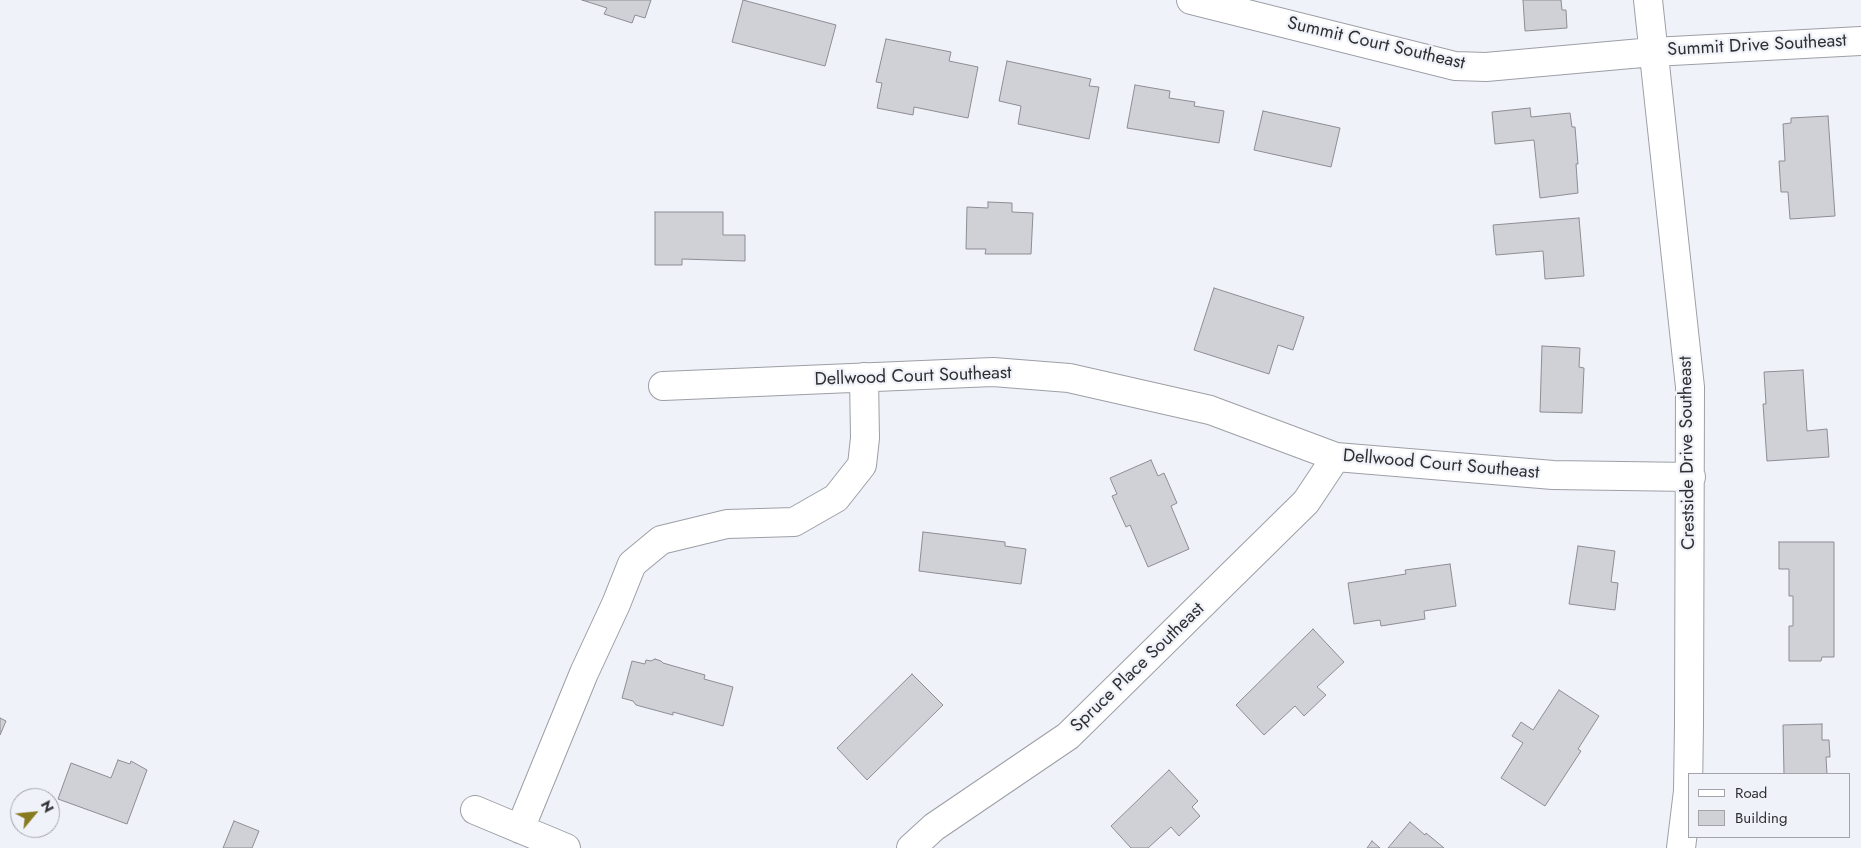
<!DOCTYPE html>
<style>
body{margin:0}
#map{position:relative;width:1861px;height:848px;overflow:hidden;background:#f0f2f9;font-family:Jost,sans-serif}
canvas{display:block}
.legend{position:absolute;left:1688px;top:773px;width:162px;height:65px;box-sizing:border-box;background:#f0f2f9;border:1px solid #a2a4a9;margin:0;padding:6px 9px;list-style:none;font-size:15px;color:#2e2f31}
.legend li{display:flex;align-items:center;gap:10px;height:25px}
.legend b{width:25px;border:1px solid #a2a4a9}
.north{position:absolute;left:10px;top:788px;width:50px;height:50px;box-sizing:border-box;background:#f0f2f9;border:1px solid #a2a4a9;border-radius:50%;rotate:62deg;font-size:14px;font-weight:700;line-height:20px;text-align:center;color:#2e2f31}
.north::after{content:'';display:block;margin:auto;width:18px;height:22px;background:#887a20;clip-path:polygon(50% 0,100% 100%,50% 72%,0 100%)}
</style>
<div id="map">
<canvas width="1861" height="848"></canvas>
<ul class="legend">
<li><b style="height:6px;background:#fff"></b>Road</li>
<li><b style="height:14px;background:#d0d0d7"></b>Building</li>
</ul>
<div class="north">N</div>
</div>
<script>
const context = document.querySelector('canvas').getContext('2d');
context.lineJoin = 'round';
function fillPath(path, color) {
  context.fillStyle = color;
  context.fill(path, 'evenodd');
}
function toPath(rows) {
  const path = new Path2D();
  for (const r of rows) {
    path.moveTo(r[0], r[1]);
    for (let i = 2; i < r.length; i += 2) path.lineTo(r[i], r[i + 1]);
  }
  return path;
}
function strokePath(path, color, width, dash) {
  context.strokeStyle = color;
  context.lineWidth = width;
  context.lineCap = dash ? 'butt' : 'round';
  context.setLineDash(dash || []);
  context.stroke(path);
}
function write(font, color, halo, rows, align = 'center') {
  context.font = font + ' Jost,sans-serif';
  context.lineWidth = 4.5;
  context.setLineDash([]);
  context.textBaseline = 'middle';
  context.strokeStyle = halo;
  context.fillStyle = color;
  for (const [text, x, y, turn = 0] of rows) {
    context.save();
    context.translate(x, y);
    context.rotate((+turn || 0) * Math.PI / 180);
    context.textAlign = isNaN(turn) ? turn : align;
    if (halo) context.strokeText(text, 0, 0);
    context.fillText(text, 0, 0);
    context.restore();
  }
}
const building = toPath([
 [582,0,651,0,645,18,635,15,632,23,604,14,607,8,582,0],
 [743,0,836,25,825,66,732,42,743,0],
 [1523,0,1561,0,1562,10,1566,10,1567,28,1525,31,1523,0],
 [886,39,951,52,949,61,978,67,968,118,914,107,913,115,877,108,882,83,876,82,886,39],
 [1007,61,1091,79,1089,86,1099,87,1089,139,1018,124,1021,106,999,101,1007,61],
 [1135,85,1170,91,1169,98,1195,102,1194,106,1224,111,1219,143,1127,128,1135,85],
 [1530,108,1531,117,1570,113,1572,127,1575,127,1578,164,1576,164,1578,193,1540,198,1534,140,1495,144,1492,112,1530,108],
 [1263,111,1340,128,1331,167,1254,150,1263,111],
 [1828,116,1835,216,1790,219,1788,192,1781,192,1779,161,1785,161,1783,124,1791,123,1791,118,1828,116],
 [988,202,1012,203,1012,212,1033,213,1031,254,985,254,986,249,966,249,967,207,988,208,988,202],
 [655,212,723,212,723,235,745,235,745,261,682,259,682,265,655,265,655,212],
 [1579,218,1584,276,1545,279,1543,251,1496,255,1493,225,1579,218],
 [1214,288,1304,317,1293,350,1278,345,1269,374,1194,350,1214,288],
 [1542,346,1580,348,1579,367,1584,368,1582,413,1540,412,1542,346],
 [1803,370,1807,431,1827,429,1829,457,1767,461,1763,404,1766,404,1764,372,1803,370],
 [1151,460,1158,476,1164,473,1177,503,1171,506,1189,549,1148,567,1130,525,1126,527,1112,496,1117,494,1110,478,1151,460],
 [923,532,1005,542,1005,546,1026,549,1021,584,919,571,923,532],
 [1779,542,1834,542,1834,657,1822,657,1821,661,1789,661,1789,626,1793,626,1793,596,1789,596,1789,569,1779,569,1779,542],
 [1578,546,1615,551,1611,582,1618,583,1615,610,1569,604,1578,546],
 [1450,564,1456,606,1424,611,1425,619,1381,626,1380,620,1354,624,1348,583,1406,574,1405,570,1450,564],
 [1313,629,1344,662,1317,687,1326,695,1304,716,1295,706,1264,735,1236,705,1313,629],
 [655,659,661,661,663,663,705,675,704,679,733,687,723,726,673,712,673,715,636,705,633,701,622,698,632,661,645,664,646,660,651,661,655,659],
 [912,674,943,705,867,780,837,748,912,674],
 [1559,690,1599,716,1578,749,1581,751,1545,806,1501,778,1523,743,1512,736,1521,722,1533,730,1559,690],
 [0,718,6,721,0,735,0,718],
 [1822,724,1822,740,1829,740,1830,757,1826,757,1827,774,1784,774,1783,725,1822,724],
 [118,760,130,764,131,761,147,770,127,824,58,799,71,763,111,778,118,760],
 [1169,770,1198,801,1192,807,1200,816,1179,836,1171,827,1148,848,1131,848,1111,826,1169,770],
 [234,821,259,831,252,848,223,848,234,821],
 [1410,822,1425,835,1426,833,1444,848,1388,848,1410,822],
 [1372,841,1380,848,1367,848,1372,841]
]);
fillPath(building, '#d0d0d7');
strokePath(building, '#8d8d93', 1);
const minor = toPath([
 [1191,0,1455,66,1486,67,1653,52,1861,41],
 [1648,0,1690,387,1689,724,1688,791,1681,848],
 [663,386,993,372,1069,378,1210,410,1336,457,1553,475,1691,477],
 [475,810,566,848],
 [520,829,584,673,616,604,632,564,661,540,727,524,794,522,836,498,862,465,865,438,864,377],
 [911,848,934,827,1068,736,1306,502,1336,457]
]);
strokePath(minor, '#9d9fa6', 30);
strokePath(minor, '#fff', 28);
write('18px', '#2e2f31', '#f0f2f9', [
 ["Summit Court Southeast",1376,44,13],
 ["Summit Drive Southeast",1757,46,-3],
 ["Dellwood Court Southeast",913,377,-2],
 ["Crestside Drive Southeast",1688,453,-91],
 ["Dellwood Court Southeast",1441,465,5],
 ["Spruce Place Southeast",1138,668,-44]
]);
</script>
